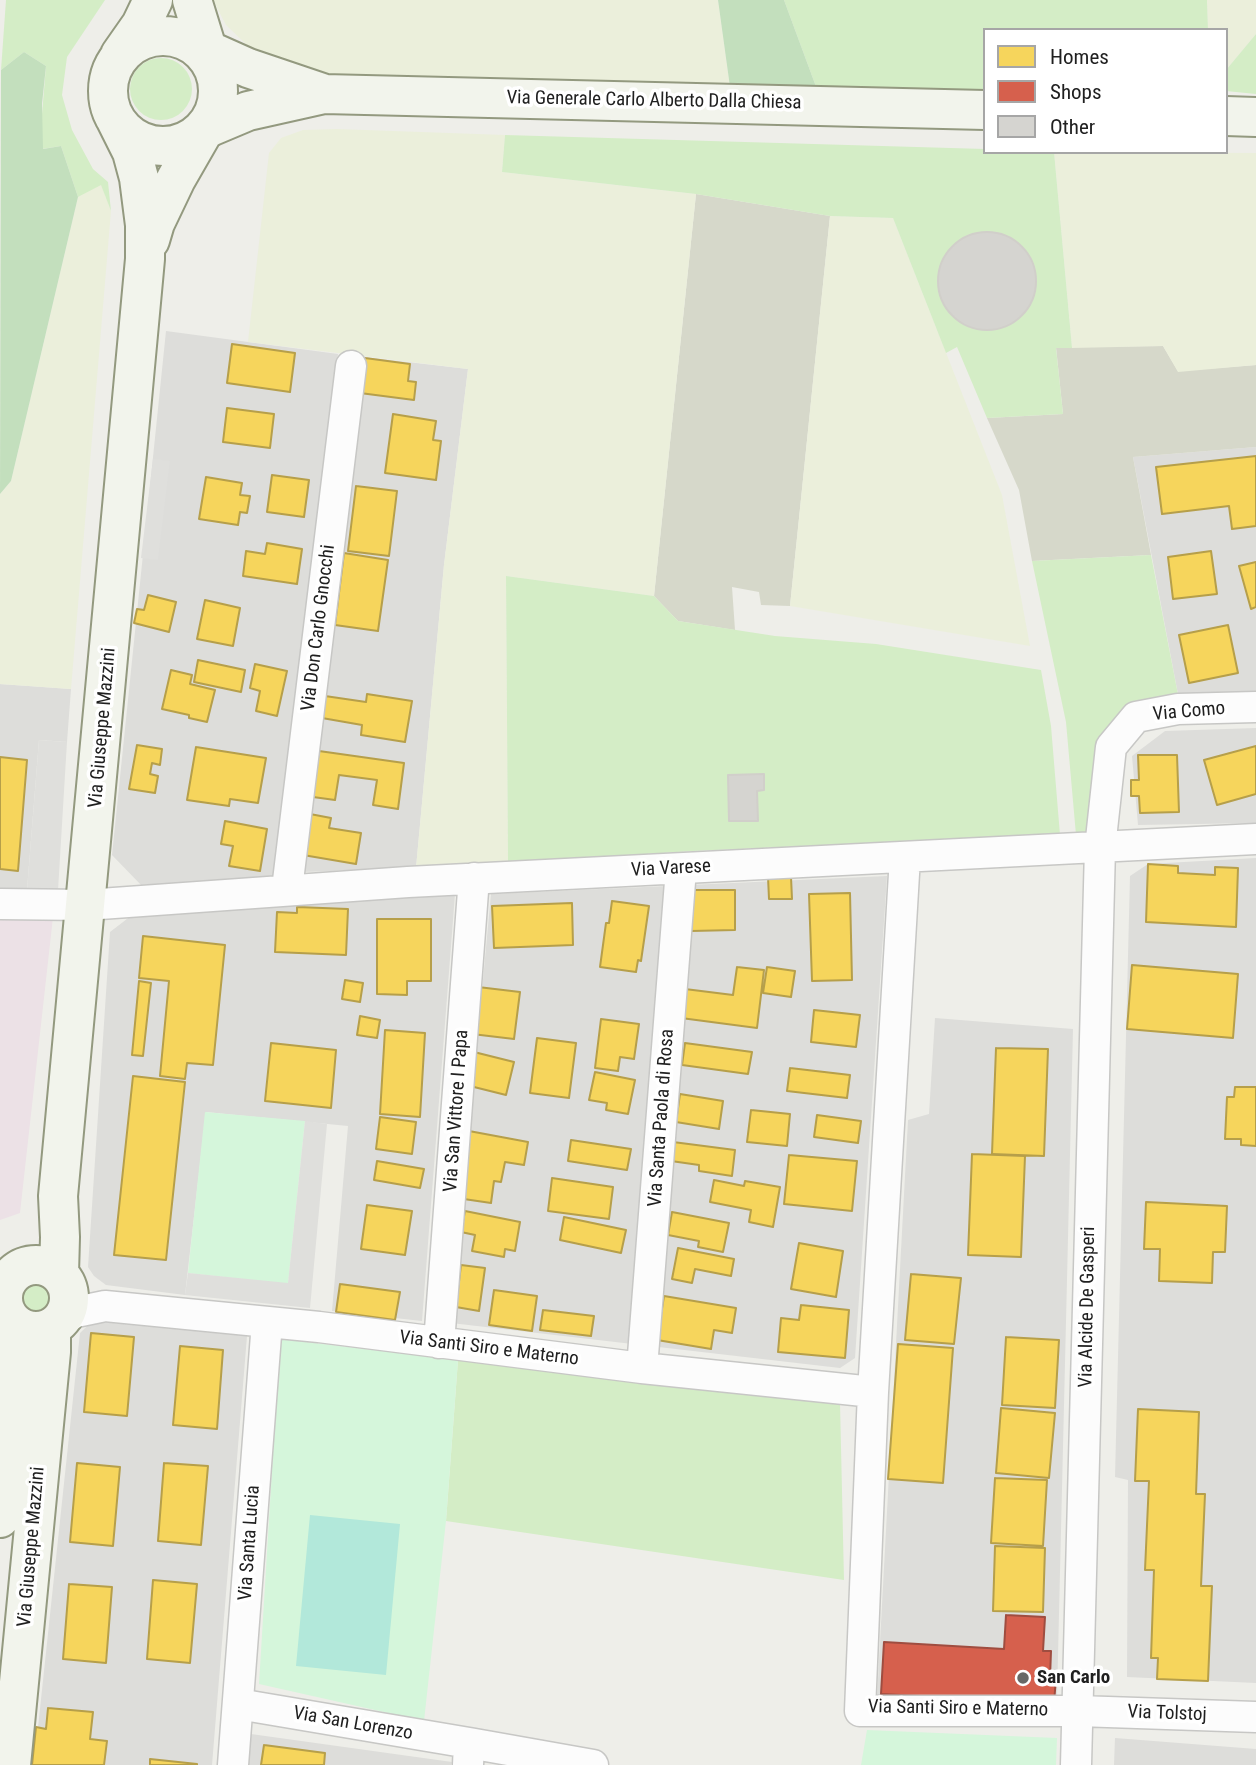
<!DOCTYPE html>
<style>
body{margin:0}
#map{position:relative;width:1256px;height:1765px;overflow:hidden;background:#eeeee9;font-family:"Roboto Condensed",sans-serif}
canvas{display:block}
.legend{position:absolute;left:983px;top:28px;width:245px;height:126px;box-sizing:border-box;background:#fff;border:2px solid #a6a6a6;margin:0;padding:9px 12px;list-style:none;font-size:21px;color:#202020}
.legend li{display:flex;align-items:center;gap:14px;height:35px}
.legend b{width:35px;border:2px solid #a6a6a6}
</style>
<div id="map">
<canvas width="1256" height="1765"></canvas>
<ul class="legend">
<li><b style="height:19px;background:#f6d55c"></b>Homes</li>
<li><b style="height:19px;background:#d6604d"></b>Shops</li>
<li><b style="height:19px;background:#d5d4d0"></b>Other</li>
</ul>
</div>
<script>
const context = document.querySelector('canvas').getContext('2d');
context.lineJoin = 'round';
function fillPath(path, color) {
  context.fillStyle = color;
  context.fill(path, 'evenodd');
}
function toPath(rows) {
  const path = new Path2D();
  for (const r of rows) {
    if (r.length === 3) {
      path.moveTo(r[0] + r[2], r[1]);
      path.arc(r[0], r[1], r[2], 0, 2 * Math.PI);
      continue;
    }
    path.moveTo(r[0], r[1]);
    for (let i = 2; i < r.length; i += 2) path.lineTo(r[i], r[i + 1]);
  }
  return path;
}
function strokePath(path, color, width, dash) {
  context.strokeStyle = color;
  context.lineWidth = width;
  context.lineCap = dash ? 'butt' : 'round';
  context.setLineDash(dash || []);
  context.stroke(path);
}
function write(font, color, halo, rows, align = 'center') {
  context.font = font + ' "Roboto Condensed",sans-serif';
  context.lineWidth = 7;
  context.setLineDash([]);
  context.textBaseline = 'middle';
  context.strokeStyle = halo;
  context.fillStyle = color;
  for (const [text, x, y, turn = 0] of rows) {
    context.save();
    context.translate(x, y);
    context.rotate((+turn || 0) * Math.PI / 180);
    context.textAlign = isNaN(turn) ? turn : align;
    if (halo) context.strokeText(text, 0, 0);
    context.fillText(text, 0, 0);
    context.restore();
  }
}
fillPath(toPath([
 [166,331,338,354,273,877,141,885,112,855],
 [364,357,468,369,444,565,416,868,303,872],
 [1256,447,1256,702,1180,705,1133,457],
 [0,684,71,689,67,742,39,740,27,890,0,890],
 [1256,728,1256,823,1138,825,1132,756,1165,731],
 [1256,858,1256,1683,1127,1677,1128,1480,1115,1477,1130,876,1148,864],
 [887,876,855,1358,840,1368,451,1323,491,894],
 [455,894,422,1321,332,1311,348,1126,206,1112,185,1295,106,1285,94,1276,88,1267,110,932,136,912],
 [935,1018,1073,1029,1057,1697,877,1698,908,1120,929,1114],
 [103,1322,247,1336,212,1765,34,1765,80,1333,90,1323],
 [251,1734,452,1762,451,1765,248,1765],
 [1115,1738,1256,1749,1256,1765,1114,1765]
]), '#ddddda');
fillPath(toPath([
 [0,916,53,917,20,1213,0,1220]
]), '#ece1e6');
fillPath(toPath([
 [696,194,830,216,790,606,761,605,759,592,732,587,735,630,678,621,654,596],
 [1163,346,1178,371,1256,365,1256,447,1133,457,1151,555,1032,561,1019,490,987,418,1063,414,1056,347]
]), '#d6d8ca');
fillPath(toPath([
 [213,0,718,0,730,87,307,74,277,65,249,47,226,25],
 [1207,0,1256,0,1256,34,1226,70,1226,30,1208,30],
 [337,129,505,135,502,172,696,194,654,596,506,576,508,863,416,868,444,565,468,369,248,342,269,153,281,138,303,130],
 [1054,152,1256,153,1256,365,1178,372,1163,346,1072,348],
 [101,184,111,211,71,689,0,684,0,494,11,481,78,197],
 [830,216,893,218,1002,495,1030,646,790,606]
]), '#ebefdb');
fillPath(toPath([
 [6,0,105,0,67,57,62,95,72,130,93,169,108,182,111,211,101,185,78,197,61,146,42,149,42,114,46,66,24,52,1,70],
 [784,0,1207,0,1208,30,985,30,985,91,818,92],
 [1256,34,1256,94,1226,91,1226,70],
 [161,89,31],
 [505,135,985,149,985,152,1054,152,1072,348,1056,348,1063,414,987,418,957,347,946,353,893,218,830,216,696,194,502,172],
 [1151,555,1180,705,1137,708,1088,834,1076,835,1066,722,1032,561],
 [506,576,654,596,678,621,775,636,876,644,1041,670,1051,726,1060,835,693,851,508,863],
 [37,1297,23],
 [458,1360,840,1403,844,1580,446,1521]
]), '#d4edc6');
fillPath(toPath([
 [718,0,784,0,818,92,730,87],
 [24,52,46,66,42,104,43,149,61,146,78,197,11,481,0,494,1,70]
]), '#c3dfbd');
fillPath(toPath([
 [205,1112,305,1121,288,1284,188,1273],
 [280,1339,458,1360,446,1521,424,1721,259,1684],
 [867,1730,1057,1738,1056,1765,861,1765]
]), '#d5f6db');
fillPath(toPath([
 [310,1515,400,1524,386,1675,296,1666]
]), '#b2e8da');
fillPath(toPath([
 [153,459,170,461,158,560,141,558],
 [39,740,67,742,58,890,27,890],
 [305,1121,327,1124,310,1308,185,1295,188,1273,288,1283]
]), '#dfdfdc');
const homes = toPath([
 [232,344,295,353,290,392,227,383,232,344],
 [365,358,410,364,408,381,416,382,414,400,360,393,365,358],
 [227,408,274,414,270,448,223,442,227,408],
 [393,414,436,421,433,440,441,441,436,480,385,473,393,414],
 [1256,456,1256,526,1232,529,1229,506,1162,514,1156,467,1256,456],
 [272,475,309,480,304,517,267,512,272,475],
 [206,477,242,483,240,495,250,496,247,513,240,512,238,525,199,519,206,477],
 [356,486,397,491,389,556,348,551,356,486],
 [267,543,302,549,297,584,243,576,246,551,265,554,267,543],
 [1211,551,1217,594,1173,599,1168,557,1211,551],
 [344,553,388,560,378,631,335,625,344,553],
 [1256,562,1256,607,1251,609,1239,566,1256,562],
 [148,595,176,602,169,632,134,623,137,609,144,610,148,595],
 [205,600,240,608,233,646,197,639,205,600],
 [1228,625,1238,673,1189,683,1179,635,1228,625],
 [198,660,245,670,241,692,194,682,198,660],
 [255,664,287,671,277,716,256,711,260,691,250,688,255,664],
 [171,670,192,675,190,684,215,690,207,722,189,718,189,715,162,709,171,670],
 [367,694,412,701,405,742,361,735,362,725,322,718,325,696,366,702,367,694],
 [137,745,162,749,160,765,152,763,150,774,158,776,155,793,129,789,137,745],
 [1256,746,1256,794,1217,805,1204,760,1256,746],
 [196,747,266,758,258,803,230,799,229,806,187,800,196,747],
 [319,751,404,763,398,809,373,805,377,780,339,775,335,800,313,797,319,751],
 [1138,755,1177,755,1179,812,1140,813,1139,796,1131,796,1131,780,1139,780,1138,755],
 [0,757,27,760,18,871,0,869,0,757],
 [310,814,331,818,329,828,361,833,356,864,303,855,310,814],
 [225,821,267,829,260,871,229,866,233,846,221,844,225,821],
 [1148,864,1178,866,1178,873,1215,875,1215,867,1238,868,1236,927,1146,922,1148,864],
 [768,877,791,877,792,899,769,899,768,877],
 [690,890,735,890,735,930,691,931,690,890],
 [850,893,852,980,812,981,809,894,850,893],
 [612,901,649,906,641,961,638,960,636,972,600,967,606,923,609,923,612,901],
 [572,903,573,945,494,948,492,906,572,903],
 [297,907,348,909,346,955,275,952,277,912,297,913,297,907],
 [377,919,431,919,431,981,407,981,407,995,377,994,377,919],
 [143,936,225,945,213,1065,187,1063,185,1079,160,1076,169,981,139,978,143,936],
 [1132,965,1238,974,1233,1038,1127,1029,1132,965],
 [737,967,764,970,757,1028,681,1018,685,989,733,995,737,967],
 [767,967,795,971,791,997,763,993,767,967],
 [345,980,363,983,360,1002,342,999,345,980],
 [139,981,151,983,143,1056,132,1055,139,981],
 [478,987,520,992,514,1039,472,1034,478,987],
 [814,1010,860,1015,856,1047,811,1042,814,1010],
 [360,1016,380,1020,377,1038,357,1035,360,1016],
 [601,1019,639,1024,634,1059,620,1057,618,1071,595,1068,601,1019],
 [385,1030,425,1033,420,1117,380,1114,385,1030],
 [537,1038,576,1043,569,1098,530,1093,537,1038],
 [271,1043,336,1050,331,1108,265,1101,271,1043],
 [685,1043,752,1052,748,1074,682,1065,685,1043],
 [996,1048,1048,1049,1044,1156,992,1154,996,1048],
 [474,1052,514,1062,506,1095,466,1085,474,1052],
 [790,1068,850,1075,847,1098,787,1091,790,1068],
 [595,1072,635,1080,628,1114,606,1110,607,1103,589,1100,595,1072],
 [133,1076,185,1082,166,1260,114,1255,133,1076],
 [1235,1087,1256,1087,1256,1146,1241,1145,1241,1139,1225,1139,1227,1097,1234,1097,1235,1087],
 [680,1094,723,1101,719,1129,676,1122,680,1094],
 [751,1110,790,1114,787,1146,747,1142,751,1110],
 [817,1115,861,1121,858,1143,814,1137,817,1115],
 [380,1117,416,1122,412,1154,376,1149,380,1117],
 [469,1131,528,1142,524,1165,505,1162,501,1182,494,1181,491,1203,457,1198,469,1131],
 [571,1140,631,1149,627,1170,568,1161,571,1140],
 [673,1142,735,1150,732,1176,699,1171,699,1165,671,1161,673,1142],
 [972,1154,1025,1156,1021,1257,968,1255,972,1154],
 [789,1155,857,1161,852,1211,784,1204,789,1155],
 [377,1161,424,1169,420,1188,374,1180,377,1161],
 [552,1178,613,1187,609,1219,548,1211,552,1178],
 [714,1180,744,1186,745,1181,780,1187,773,1227,749,1222,751,1210,710,1202,714,1180],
 [1146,1202,1227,1206,1225,1252,1213,1252,1212,1283,1159,1281,1160,1249,1144,1249,1146,1202],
 [367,1205,412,1211,405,1255,361,1249,367,1205],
 [465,1211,520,1222,515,1251,505,1249,504,1257,472,1251,475,1235,461,1232,465,1211],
 [672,1212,729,1223,723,1252,698,1247,699,1241,668,1235,672,1212],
 [564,1217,626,1230,621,1253,560,1240,564,1217],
 [799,1243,843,1251,836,1297,791,1289,799,1243],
 [678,1248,734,1259,731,1276,695,1269,692,1283,672,1279,678,1248],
 [461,1265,485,1268,479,1311,456,1307,461,1265],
 [911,1274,961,1278,954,1344,905,1340,911,1274],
 [340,1284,400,1292,395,1320,336,1312,340,1284],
 [494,1290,537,1296,532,1331,489,1325,494,1290],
 [664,1296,736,1308,732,1333,714,1330,711,1349,657,1340,664,1296],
 [801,1305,849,1310,845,1358,778,1352,781,1318,799,1320,801,1305],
 [543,1310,594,1316,591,1336,540,1330,543,1310],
 [91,1333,134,1337,127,1416,84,1412,91,1333],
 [1006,1337,1059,1340,1055,1408,1002,1405,1006,1337],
 [898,1344,953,1348,943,1483,888,1479,898,1344],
 [180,1346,223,1350,217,1429,173,1425,180,1346],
 [1001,1408,1055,1413,1049,1478,996,1473,1001,1408],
 [1138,1409,1199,1412,1196,1494,1205,1494,1201,1586,1212,1586,1208,1681,1157,1679,1158,1658,1151,1658,1154,1570,1145,1570,1149,1481,1135,1481,1138,1409],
 [77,1463,120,1467,113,1546,70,1542,77,1463],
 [164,1463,208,1466,201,1545,158,1541,164,1463],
 [995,1478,1047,1480,1043,1546,991,1543,995,1478],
 [995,1546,1045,1548,1043,1612,993,1611,995,1546],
 [153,1580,197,1584,190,1663,147,1659,153,1580],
 [69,1584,112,1587,106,1663,63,1659,69,1584],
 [48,1708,93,1712,90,1739,107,1741,104,1765,32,1765,36,1727,46,1729,48,1708],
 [264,1745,325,1753,324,1765,261,1765,264,1745],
 [150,1759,197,1764,197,1765,150,1765,150,1759]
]);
fillPath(homes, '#f6d55c');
strokePath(homes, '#b69f4a', 2);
const shops = toPath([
 [1006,1615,1045,1617,1043,1651,1051,1651,1050,1678,1056,1678,1054,1703,881,1694,884,1642,1004,1649,1006,1615]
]);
fillPath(shops, '#d6604d');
strokePath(shops, '#9f4d40', 2);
const building = toPath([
 [987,281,49],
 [764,774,764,790,757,791,758,821,729,821,728,775,764,774]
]);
fillPath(building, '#d5d4d0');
strokePath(building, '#d1cfca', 2);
const street = toPath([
 [905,857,873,1392,860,1711,1078,1711,1256,1717],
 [287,889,351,366],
 [0,904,86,905,408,882,1256,839],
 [61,1321,76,1312,105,1306,319,1327,642,1368,873,1392],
 [439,1343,474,878],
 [642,1368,681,869],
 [238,1704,469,1743,468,1765],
 [469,1743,593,1765],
 [233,1765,267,1322],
 [1076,1765,1100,848,1111,747,1136,717,1178,709,1256,707]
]);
const secondary = toPath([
 [192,0,212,65],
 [163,91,55],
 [192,43,248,68,322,93],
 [120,55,141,25,153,0],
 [1226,116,1256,117],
 [192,138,210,127,248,111,324,94,985,110],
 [150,240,155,223,176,179,207,125],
 [36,1298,33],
 [59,1274,60,1237,58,1196,145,259,145,225,139,178,132,152,115,118],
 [0,1518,17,1356,14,1324],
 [11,1765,51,1352,51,1328]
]);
strokePath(street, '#c7c7c5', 33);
strokePath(secondary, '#93997f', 42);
strokePath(street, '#fcfcfc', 30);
strokePath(secondary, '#f2f4ec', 38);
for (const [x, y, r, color] of [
 [1023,1678,7,"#686866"]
]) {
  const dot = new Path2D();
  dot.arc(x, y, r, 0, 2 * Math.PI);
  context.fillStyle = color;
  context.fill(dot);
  strokePath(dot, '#fff', 2.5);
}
write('19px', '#202020', '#fff', [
 ["Via Generale Carlo Alberto Dalla Chiesa",654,101,1],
 ["Via Don Carlo Gnocchi",319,628,-83],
 ["Via Como",1189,712,-5],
 ["Via Giuseppe Mazzini",103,728,-85],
 ["Via Varese",671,869,-3],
 ["Via San Vittore I Papa",457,1111,-86],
 ["Via Santa Paola di Rosa",662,1118,-86],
 ["Via Alcide De Gasperi",1088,1307,-89],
 ["Via Santi Siro e Materno",489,1349,7],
 ["Via Santa Lucia",250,1543,-86],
 ["Via Giuseppe Mazzini",32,1547,-85],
 ["Via Santi Siro e Materno",958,1709,1],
 ["Via Tolstoj",1167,1714,2],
 ["Via San Lorenzo",353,1724,10]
]);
write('bold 19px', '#202020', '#fff', [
 ["San Carlo",1037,1678]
], 'left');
</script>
